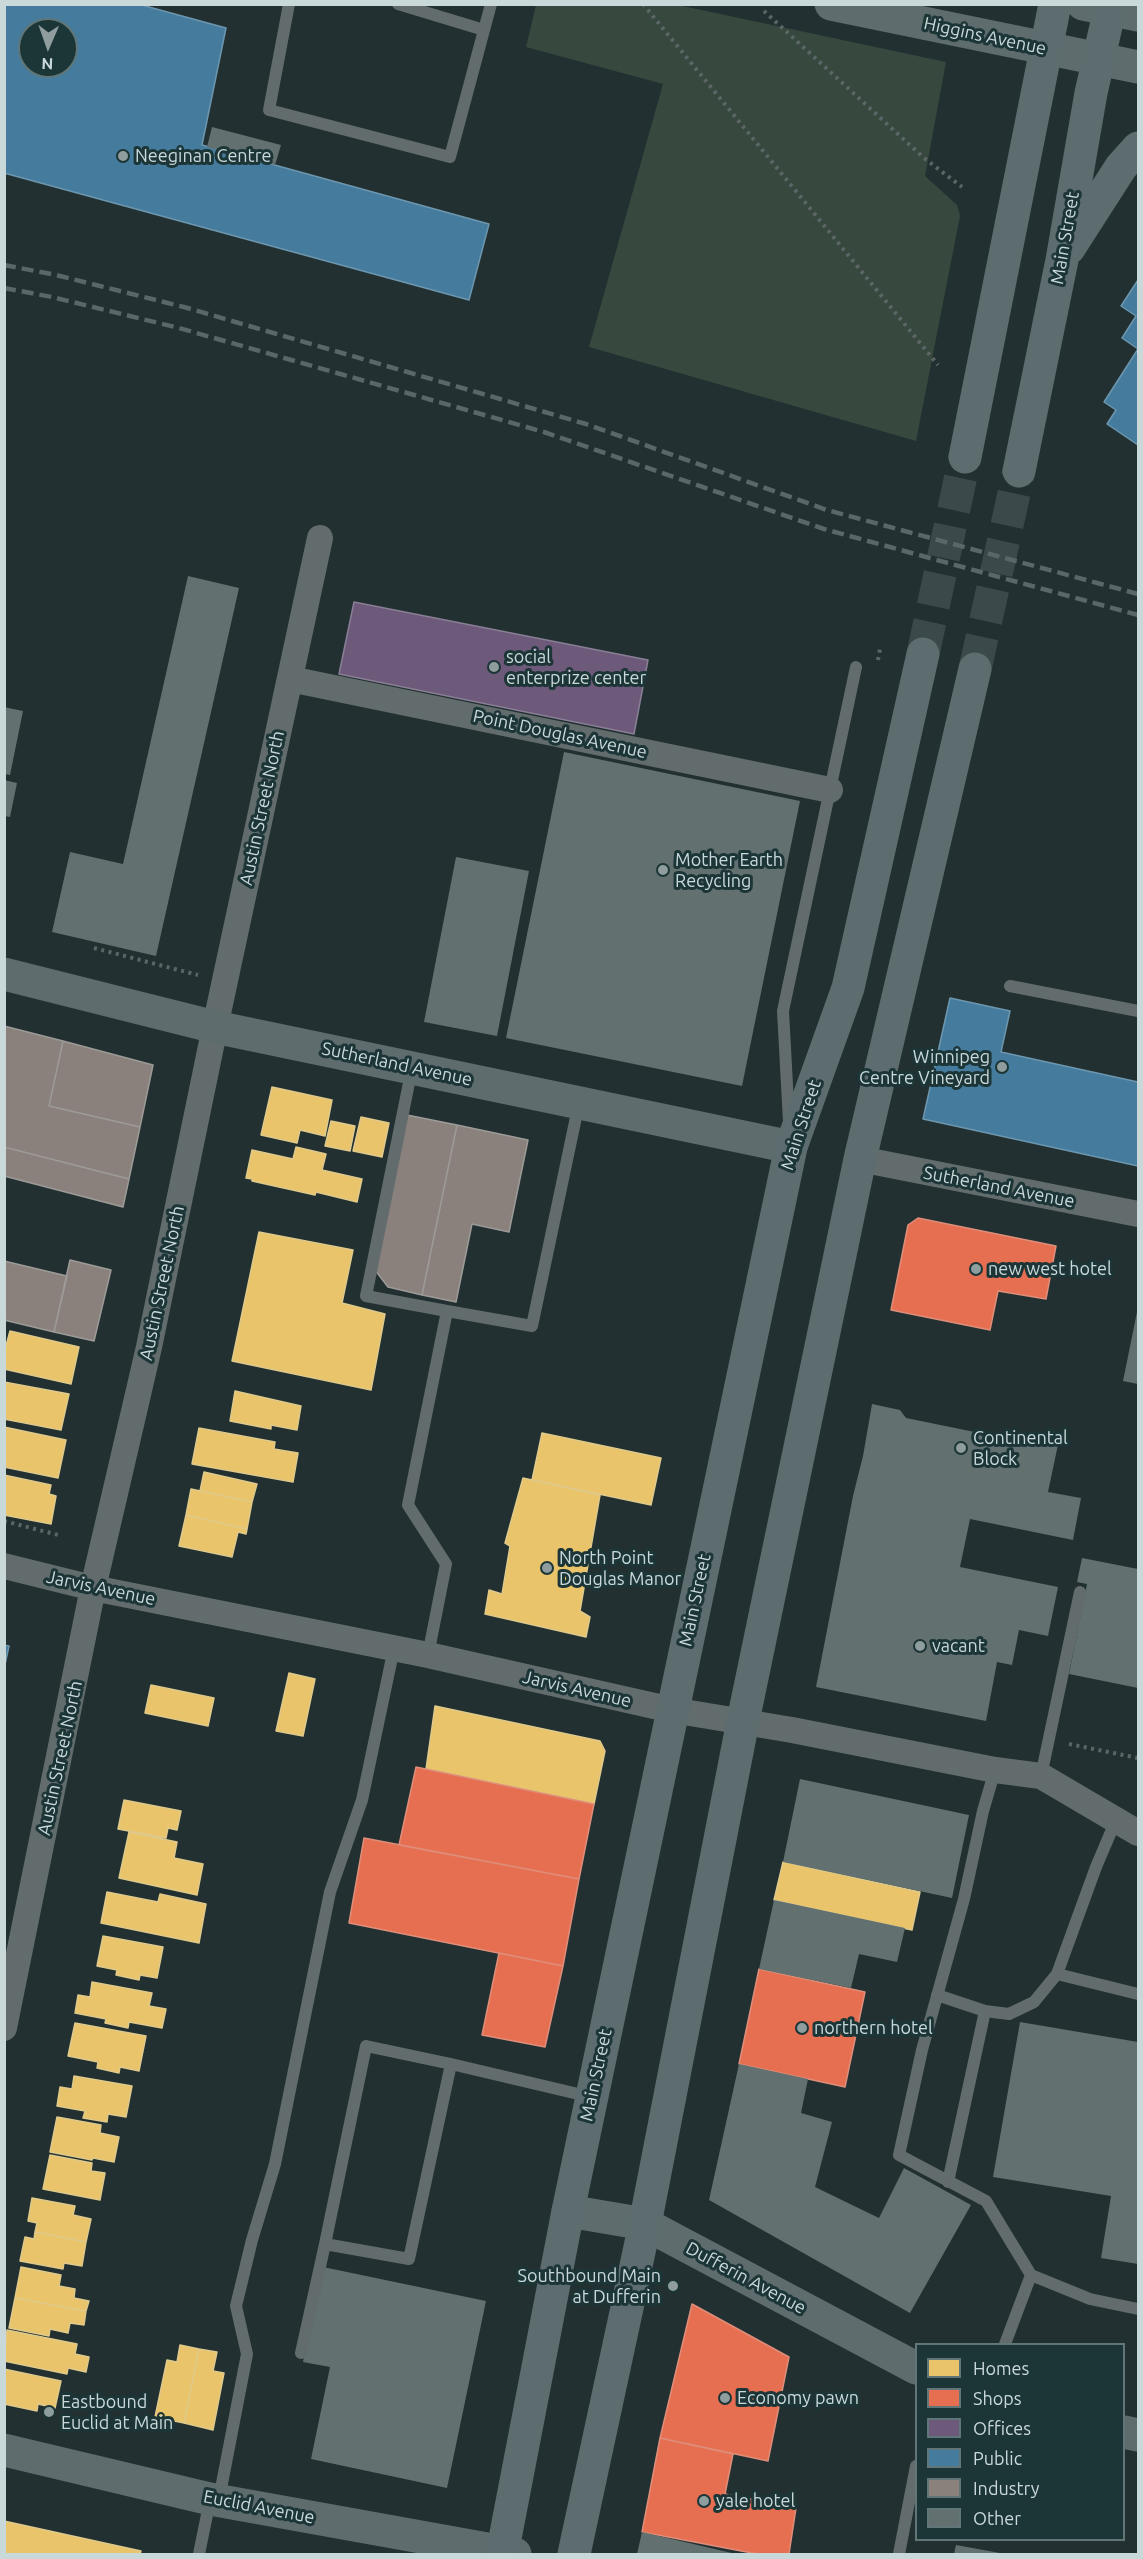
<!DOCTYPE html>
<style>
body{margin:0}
#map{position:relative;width:1143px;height:2559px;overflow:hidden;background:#223031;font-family:Ubuntu,sans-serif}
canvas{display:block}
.frame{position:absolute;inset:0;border:6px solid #c9d8d9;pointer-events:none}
.legend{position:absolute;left:915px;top:2343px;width:210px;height:198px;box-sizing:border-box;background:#1c3537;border:2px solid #617678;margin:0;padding:8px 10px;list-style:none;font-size:18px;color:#c9d8d9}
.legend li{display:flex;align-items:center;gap:12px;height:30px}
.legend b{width:30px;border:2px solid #617678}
.north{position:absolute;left:18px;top:18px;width:60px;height:60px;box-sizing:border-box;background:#1c3537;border:2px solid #617678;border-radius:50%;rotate:182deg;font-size:16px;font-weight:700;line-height:24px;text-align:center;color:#c9d8d9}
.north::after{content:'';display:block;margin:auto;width:21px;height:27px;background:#8f9d9e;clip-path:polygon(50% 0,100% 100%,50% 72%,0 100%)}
</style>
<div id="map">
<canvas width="1143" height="2559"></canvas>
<div class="frame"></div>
<ul class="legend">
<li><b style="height:16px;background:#e9c46a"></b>Homes</li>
<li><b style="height:16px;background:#e76f51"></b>Shops</li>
<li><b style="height:16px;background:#6d597a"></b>Offices</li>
<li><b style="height:16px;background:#457b9d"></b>Public</li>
<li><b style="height:16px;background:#8a817c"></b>Industry</li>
<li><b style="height:16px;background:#62706f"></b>Other</li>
</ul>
<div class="north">N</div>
</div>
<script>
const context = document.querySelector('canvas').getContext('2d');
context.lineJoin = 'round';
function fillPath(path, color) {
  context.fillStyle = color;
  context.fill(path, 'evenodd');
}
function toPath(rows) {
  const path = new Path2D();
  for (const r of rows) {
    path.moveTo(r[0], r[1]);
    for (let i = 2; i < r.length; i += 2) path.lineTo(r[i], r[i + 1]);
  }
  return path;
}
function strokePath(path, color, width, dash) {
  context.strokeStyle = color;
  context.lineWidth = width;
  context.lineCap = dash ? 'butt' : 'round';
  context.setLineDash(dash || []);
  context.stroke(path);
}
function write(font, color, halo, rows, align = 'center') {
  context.font = font + ' Ubuntu,sans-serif';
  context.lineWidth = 6;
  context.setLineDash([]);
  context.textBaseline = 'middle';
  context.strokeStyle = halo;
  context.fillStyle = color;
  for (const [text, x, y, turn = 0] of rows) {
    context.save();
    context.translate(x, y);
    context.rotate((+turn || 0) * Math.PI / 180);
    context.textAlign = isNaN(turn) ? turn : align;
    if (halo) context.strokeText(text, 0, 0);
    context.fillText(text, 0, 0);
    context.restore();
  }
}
fillPath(toPath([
 [678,5,946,62,925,176,957,205,960,216,916,441,589,347,663,84,526,47,536,5]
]), '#37483e');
const homes = toPath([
 [272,1087,332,1100,325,1136,300,1130,297,1143,261,1135,272,1087],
 [361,1117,389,1123,382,1157,353,1151,361,1117],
 [331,1121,355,1126,350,1151,325,1146,331,1121],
 [296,1147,326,1154,322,1170,362,1179,357,1202,316,1192,315,1195,252,1181,252,1179,246,1178,252,1150,293,1159,296,1147],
 [259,1232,353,1250,342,1303,385,1314,371,1390,232,1361,259,1232],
 [10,1331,79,1347,71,1384,4,1369,4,1353,10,1331],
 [4,1382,69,1394,61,1430,4,1419,4,1382],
 [235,1391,301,1406,297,1430,271,1425,271,1429,230,1421,235,1391],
 [4,1427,66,1440,58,1478,4,1467,4,1427],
 [199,1428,275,1442,274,1449,298,1453,293,1482,192,1464,199,1428],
 [542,1433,661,1458,651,1505,532,1480,542,1433],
 [204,1472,257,1484,252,1502,200,1491,204,1472],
 [4,1475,51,1485,49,1494,56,1496,51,1524,4,1515,4,1475],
 [523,1478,600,1495,580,1611,590,1617,586,1637,485,1614,489,1590,502,1594,510,1546,505,1543,523,1478],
 [191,1489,252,1502,247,1529,186,1515,191,1489],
 [186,1515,247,1529,246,1534,238,1532,232,1557,179,1546,186,1515],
 [289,1673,315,1679,303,1736,276,1731,289,1673],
 [151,1685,214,1698,208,1726,145,1713,151,1685],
 [435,1706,600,1741,605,1751,594,1804,426,1769,435,1706],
 [124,1800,181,1811,177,1830,168,1828,166,1838,118,1829,124,1800],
 [129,1832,177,1842,174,1858,203,1864,197,1895,119,1878,129,1832],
 [783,1862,920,1892,912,1930,774,1900,783,1862],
 [107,1892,158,1902,160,1894,206,1904,199,1943,101,1923,107,1892],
 [103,1936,163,1947,157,1978,140,1975,139,1980,116,1975,117,1970,97,1966,103,1936],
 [92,1982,152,1993,149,2006,166,2009,162,2028,129,2022,128,2028,105,2023,106,2019,75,2013,78,1995,90,1997,92,1982],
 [75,2023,146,2036,139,2071,120,2067,119,2073,97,2068,98,2062,68,2056,75,2023],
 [74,2076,132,2086,126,2117,108,2114,107,2122,83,2118,85,2111,57,2106,60,2087,72,2089,74,2076],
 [57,2117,101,2125,100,2133,119,2137,114,2162,93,2158,92,2160,50,2152,57,2117],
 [50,2155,92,2163,91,2171,105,2173,100,2200,43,2189,50,2155],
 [32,2198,75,2206,73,2215,91,2219,86,2242,35,2232,37,2223,28,2221,32,2198],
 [35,2232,86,2242,82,2266,64,2263,63,2269,20,2261,25,2237,34,2239,35,2232],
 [21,2267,61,2275,59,2286,75,2289,74,2298,89,2301,86,2311,15,2298,21,2267],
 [15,2298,86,2311,84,2325,70,2323,68,2333,50,2329,49,2336,9,2328,15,2298],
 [7,2330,77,2344,75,2354,89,2357,86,2372,68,2368,67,2374,4,2361,7,2330],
 [180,2345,199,2349,184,2423,155,2417,167,2360,177,2362,180,2345],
 [199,2349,217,2352,213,2371,224,2373,213,2430,184,2423,199,2349],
 [4,2369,61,2381,55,2408,38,2404,37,2411,4,2404,4,2369],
 [4,2521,141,2551,140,2554,4,2554,4,2521]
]);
fillPath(homes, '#e9c46a');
strokePath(homes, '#dfca8b', 1.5);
const shops = toPath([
 [918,1218,1056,1246,1046,1299,998,1291,990,1330,891,1310,908,1225,918,1218],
 [416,1767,594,1804,579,1879,399,1845,416,1767],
 [364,1838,579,1879,563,1966,349,1923,364,1838],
 [499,1953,563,1966,545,2047,482,2035,499,1953],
 [759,1969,865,1992,845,2087,739,2064,759,1969],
 [692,2304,789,2357,768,2461,660,2438,692,2304],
 [660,2438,733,2454,725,2494,796,2508,789,2554,757,2554,642,2532,660,2438]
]);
fillPath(shops, '#e76f51');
strokePath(shops, '#de8e7a', 1.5);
const offices = toPath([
 [354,602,648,660,634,734,339,674,354,602]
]);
fillPath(offices, '#6d597a');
strokePath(offices, '#897f96', 1.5);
const public = toPath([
 [4,4,138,4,226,28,202,145,489,224,469,300,4,173,4,4],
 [30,30,66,30,66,66,30,66,30,30],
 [1138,280,1138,445,1107,424,1116,410,1104,402,1138,349,1122,338,1136,316,1121,306,1138,280],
 [950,998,1010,1011,1001,1052,1138,1082,1138,1166,923,1119,950,998],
 [4,1645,9,1646,4,1669,4,1645]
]);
fillPath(public, '#457b9d');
strokePath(public, '#6d97af', 1.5);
const industry = toPath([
 [4,1026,63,1041,49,1106,140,1127,129,1179,4,1147,4,1026],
 [63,1041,153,1065,140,1127,49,1106,63,1041],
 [407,1115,457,1125,422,1295,388,1287,375,1270,407,1115],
 [457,1125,528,1140,509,1232,472,1224,456,1302,422,1295,457,1125],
 [4,1147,129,1179,123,1207,4,1176,4,1147],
 [70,1260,111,1270,94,1341,54,1332,70,1260],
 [4,1261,67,1276,54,1332,4,1320,4,1261]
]);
fillPath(industry, '#8a817c');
strokePath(industry, '#9d9b98', 1.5);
fillPath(toPath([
 [212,127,281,145,275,165,207,147],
 [188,576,239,588,156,956,52,932,70,852,123,864],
 [4,707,23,711,10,775,4,774],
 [564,752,800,801,742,1086,506,1038],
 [4,780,17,783,10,817,4,816],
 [456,857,529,871,497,1036,424,1022],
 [1137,1312,1138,1312,1138,1384,1123,1381],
 [872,1404,900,1410,906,1418,1014,1440,1021,1432,1059,1440,1048,1492,1081,1498,1073,1540,970,1519,960,1567,1058,1587,1048,1636,1019,1630,1012,1665,997,1662,986,1721,816,1687,853,1496,863,1456],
 [1082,1558,1138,1569,1138,1688,1069,1674,1087,1584,1077,1582],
 [800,1779,969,1815,952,1898,783,1862],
 [774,1900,905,1928,897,1962,859,1954,851,1988,759,1969],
 [1020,2022,1138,2042,1138,2264,1101,2258,1111,2196,993,2177],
 [739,2064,808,2079,801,2113,832,2122,815,2187,879,2218,904,2168,971,2205,910,2313,709,2200],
 [323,2267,486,2301,447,2488,311,2459,330,2367,303,2362],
 [642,2532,736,2554,637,2554],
 [956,2545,1000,2553,999,2554,954,2554]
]), '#62706f');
strokePath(toPath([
 [923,654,965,457],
 [975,669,1019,471]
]), '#3b494a', 33, [33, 16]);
strokePath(toPath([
 [643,4,938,365],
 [764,11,924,158,962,187],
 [878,660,880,649],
 [94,948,198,975],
 [4,1521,62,1536],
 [1069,1744,1138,1758]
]), '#5d6667', 4, [3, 4.5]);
strokePath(toPath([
 [289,4,269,110,450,157,491,4],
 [398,4,484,30],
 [1010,986,1138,1011],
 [412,1068,366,1296,447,1311],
 [789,1122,783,1011,856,667],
 [428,1655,446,1564,408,1505,447,1311,532,1326,579,1103],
 [995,1770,983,1811,964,1899,922,2050,899,2155,986,2201,1031,2275,1090,2299,1138,2309],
 [1041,1776,1080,1592],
 [1116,1820,1096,1867,1057,1974,1138,1994],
 [937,1995,985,2011,1009,2014,1034,2002,1057,1974],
 [451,2064,409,2259,325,2244,366,2046,451,2064,591,2097],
 [948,2182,985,2011],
 [1005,2344,1031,2275],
 [301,2353,325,2244],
 [219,2499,247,2354,236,2306,252,2240,275,2164,330,1892,362,1800,394,1648],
 [199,2554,210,2500],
 [899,2554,916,2466]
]), '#626c6c', 12);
strokePath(toPath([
 [290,679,830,790],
 [860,1159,1138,1214],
 [4,1566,93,1588,428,1655,672,1710,792,1730,995,1770,1041,1776,1138,1833],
 [4,2028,93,1588,149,1347,215,1027,320,538]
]), '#626c6c', 26);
strokePath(toPath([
 [831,4,1138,67],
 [1083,4,1138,15],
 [4,974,215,1027,791,1147],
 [568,2211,645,2224,916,2368],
 [1124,2432,1138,2435],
 [4,2450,210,2499,515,2554]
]), '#5e6c6e', 33);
strokePath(toPath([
 [1069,248,1121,167,1138,148],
 [965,457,1055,4],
 [1019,471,1062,260,1091,93,1111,4],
 [502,2554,568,2211,791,1147,848,988,923,654],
 [574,2554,645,2224,743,1721,860,1159,975,669]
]), '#5d6c6f', 33);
strokePath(toPath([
 [4,265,56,275,184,307,586,424,827,510,1138,594],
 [4,288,52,297,179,328,544,432,824,529,1138,615]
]), '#5a6667', 4.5, [12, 6]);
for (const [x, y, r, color] of [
 [123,156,6,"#8f9d9e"],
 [494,667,6,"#8f9d9e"],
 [663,870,6,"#8f9d9e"],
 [1002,1067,6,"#8f9d9e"],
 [976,1269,6,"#8f9d9e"],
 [961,1448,6,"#8f9d9e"],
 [547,1568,6,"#8f9d9e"],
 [920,1646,6,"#8f9d9e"],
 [802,2028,6,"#8f9d9e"],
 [673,2286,6,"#8f9d9e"],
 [725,2398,6,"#8f9d9e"],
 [49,2412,6,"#8f9d9e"],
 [704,2501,6,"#8f9d9e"]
]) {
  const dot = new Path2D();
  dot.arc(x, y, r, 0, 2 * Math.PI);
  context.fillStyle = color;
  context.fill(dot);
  strokePath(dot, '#1c3537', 2);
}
write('18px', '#c9d8d9', '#1c3537', [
 ["Higgins Avenue",985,36,12],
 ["Main Street",1065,238,-80],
 ["Point Douglas Avenue",560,734,12],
 ["Austin Street North",262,808,-78],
 ["Sutherland Avenue",397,1064,12],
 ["Main Street",801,1125,-72],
 ["Sutherland Avenue",999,1187,11],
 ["Austin Street North",162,1283,-78],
 ["Jarvis Avenue",101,1588,12],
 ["Main Street",695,1600,-78],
 ["Jarvis Avenue",577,1689,13],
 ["Austin Street North",60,1758,-78],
 ["Main Street",596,2075,-78],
 ["Dufferin Avenue",746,2278,28],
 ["Euclid Avenue",259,2507,11]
]);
write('18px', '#c9d8d9', '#1c3537', [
 ["Neeginan Centre",135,156],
 ["social",506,657],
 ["enterprize center",506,678],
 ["Mother Earth",675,860],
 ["Recycling",675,881],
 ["Winnipeg",990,1057,"right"],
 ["Centre Vineyard",990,1078,"right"],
 ["new west hotel",988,1269],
 ["Continental",973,1438],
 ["Block",973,1459],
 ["North Point",559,1558],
 ["Douglas Manor",559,1579],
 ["vacant",932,1646],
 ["northern hotel",814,2028],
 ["Southbound Main",661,2276,"right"],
 ["at Dufferin",661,2297,"right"],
 ["Economy pawn",737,2398],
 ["Eastbound",61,2402],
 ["Euclid at Main",61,2423],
 ["yale hotel",716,2501]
], 'left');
</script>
